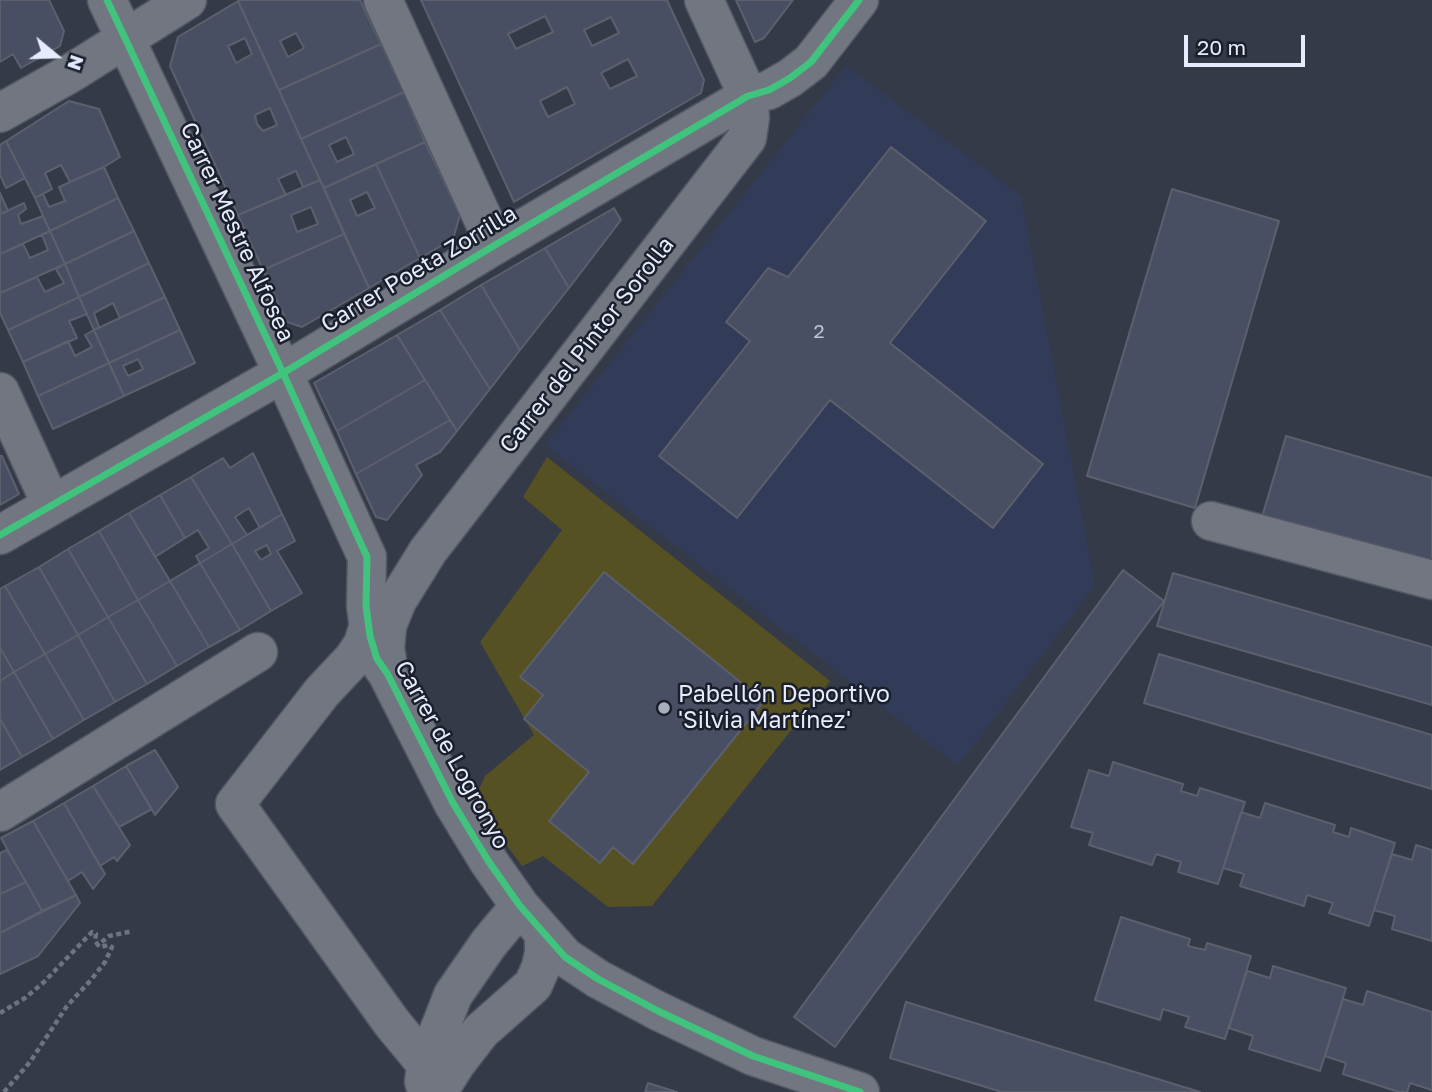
<!DOCTYPE html>
<meta charset="utf-8">
<style>
body{margin:0}
#map{position:relative;width:1432px;height:1092px;overflow:hidden;background:#353a49;font-family:"Golos Text",sans-serif}
canvas{display:block}
.north{position:absolute;left:21px;top:21px;width:70px;height:70px;-webkit-text-stroke:5px #1a1f2b;paint-order:stroke;rotate:109deg;font-size:19px;font-weight:700;line-height:28px;text-align:center;color:#e6ecfd}
.north::after{content:'';display:block;margin:auto;width:24px;height:32px;background:#e6ecfd;clip-path:polygon(50% 0,100% 100%,50% 72%,0 100%)}
.scale{position:absolute;left:1184px;top:35px;width:121px;height:32px;box-sizing:border-box;border:4px solid #e6ecfd;border-top:0;padding-left:9px;font-size:21px;line-height:24px;white-space:nowrap;color:#e6ecfd;-webkit-text-stroke:5px #1a1f2b;paint-order:stroke}
</style>
<div id="map">
<canvas width="1432" height="1092"></canvas>
<div class="north">N</div>
<div class="scale">20 m</div>
</div>
<script>
const context = document.querySelector('canvas').getContext('2d');
context.lineJoin = 'round';
function fillPath(path, color) {
  context.fillStyle = color;
  context.fill(path, 'evenodd');
}
function toPath(rows) {
  const path = new Path2D();
  for (const r of rows) {
    path.moveTo(r[0], r[1]);
    for (let i = 2; i < r.length; i += 2) path.lineTo(r[i], r[i + 1]);
  }
  return path;
}
function strokePath(path, color, width, dash) {
  context.strokeStyle = color;
  context.lineWidth = width;
  context.lineCap = dash ? 'butt' : 'round';
  context.setLineDash(dash || []);
  context.stroke(path);
}
function write(font, color, halo, rows, align = 'center') {
  context.font = font + ' "Golos Text",sans-serif';
  context.lineWidth = 5;
  context.setLineDash([]);
  context.textBaseline = 'middle';
  context.strokeStyle = halo;
  context.fillStyle = color;
  for (const [text, x, y, turn = 0] of rows) {
    context.save();
    context.translate(x, y);
    context.rotate((+turn || 0) * Math.PI / 180);
    context.textAlign = isNaN(turn) ? turn : align;
    if (halo) context.strokeText(text, 0, 0);
    context.fillText(text, 0, 0);
    context.restore();
  }
}
fillPath(toPath([
 [846,66,1021,196,1095,585,958,766,545,445]
]), '#323c59');
fillPath(toPath([
 [547,457,830,681,652,906,608,907,543,856,522,866,474,801,485,776,534,735,480,642,562,530,523,497]
]), '#565123');
const building = toPath([
 [0,0,49,0,64,31,60,46,21,68,13,54,0,62,0,0],
 [240,0,360,0,381,44,279,90,238,1,240,0],
 [296,33,304,48,288,57,280,41,296,33],
 [421,0,667,0,704,80,701,93,514,202,421,0],
 [545,16,553,32,516,49,508,34,545,16],
 [611,17,619,33,592,46,584,30,611,17],
 [628,59,637,76,610,89,601,73,628,59],
 [567,87,575,104,548,117,540,101,567,87],
 [736,0,793,0,764,38,755,42,736,0],
 [238,1,320,180,303,187,296,171,278,179,286,195,238,215,170,66,178,37,238,1],
 [245,38,252,54,236,63,228,46,245,38],
 [270,108,277,125,263,131,257,124,255,115,270,108],
 [381,44,404,92,301,139,279,90,381,44],
 [404,92,425,142,324,188,301,139,404,92],
 [346,137,354,154,337,162,329,145,346,137],
 [69,101,99,109,120,157,104,167,70,182,61,165,45,173,52,189,35,198,6,141,69,101],
 [6,141,25,178,6,188,0,175,0,145,6,141],
 [425,142,460,215,453,239,420,258,376,164,425,142],
 [891,147,986,221,890,343,1043,464,993,528,830,400,737,518,659,456,750,341,726,322,768,268,788,277,891,147],
 [376,164,420,258,369,288,324,188,376,164],
 [367,192,375,208,357,216,350,200,367,192],
 [104,167,118,198,50,231,35,198,43,194,49,207,65,201,59,187,104,167],
 [320,180,344,234,263,270,238,215,320,180],
 [311,207,318,224,297,232,291,215,311,207],
 [1172,189,1279,221,1195,508,1087,476,1172,189],
 [0,193,8,211,0,214,0,193],
 [118,198,134,231,65,264,50,231,118,198],
 [24,203,26,209,18,215,21,224,43,216,50,231,0,254,0,214,24,203],
 [614,208,621,220,569,288,545,248,614,208],
 [50,231,65,264,0,293,0,254,23,244,30,258,48,250,42,235,50,231],
 [134,231,149,263,79,297,65,264,134,231],
 [344,234,369,288,302,327,287,322,263,270,344,234],
 [545,248,569,288,520,350,481,285,545,248],
 [149,263,165,297,120,318,113,303,94,313,99,327,94,330,79,297,149,263],
 [65,264,79,297,8,330,0,313,0,293,37,277,45,292,64,283,56,269,65,264],
 [481,285,520,350,490,389,440,310,481,285],
 [79,297,87,314,69,321,77,338,23,362,8,330,79,297],
 [165,297,180,330,109,363,94,330,165,297],
 [440,310,490,389,457,431,397,335,440,310],
 [94,330,109,363,38,396,23,362,68,341,75,356,92,347,85,335,94,330],
 [180,330,195,363,124,396,109,363,180,330],
 [138,359,143,369,128,376,123,366,138,359],
 [397,335,425,380,337,431,314,383,397,335],
 [109,363,124,396,53,429,38,396,109,363],
 [425,380,450,420,356,474,337,431,425,380],
 [450,420,457,431,440,452,416,465,422,475,387,520,376,517,356,474,450,420],
 [1286,436,1432,478,1432,567,1262,517,1286,436],
 [253,453,282,514,260,528,249,508,235,517,247,535,232,544,191,477,223,458,230,468,253,453],
 [0,456,2,456,19,494,0,505,0,456],
 [191,477,232,544,200,563,196,556,209,548,198,530,185,538,160,495,191,477],
 [160,495,185,538,155,557,129,513,160,495],
 [129,513,170,581,138,600,99,531,129,513],
 [282,514,295,541,277,551,302,593,271,611,232,544,282,514],
 [267,545,271,554,261,560,255,551,267,545],
 [99,531,138,600,108,617,68,549,99,531],
 [232,544,271,611,240,630,200,563,232,544],
 [68,549,108,617,78,635,39,567,68,549],
 [200,563,240,630,209,647,170,581,200,563],
 [39,567,78,635,45,654,5,586,39,567],
 [1123,570,1164,601,835,1047,794,1017,1123,570],
 [604,572,764,701,633,864,613,847,600,863,549,821,589,772,524,719,543,695,520,677,604,572],
 [1173,573,1432,647,1432,705,1157,626,1173,573],
 [170,581,209,647,177,666,138,600,170,581],
 [5,586,45,654,14,672,0,648,0,589,5,586],
 [138,600,177,666,147,684,108,617,138,600],
 [108,617,147,684,115,702,78,635,108,617],
 [78,635,115,702,84,720,45,654,78,635],
 [0,648,14,672,0,681,0,648],
 [45,654,84,720,53,739,14,672,45,654],
 [1159,654,1432,735,1432,789,1144,703,1159,654],
 [14,672,53,739,22,757,0,719,0,681,14,672],
 [0,719,22,757,0,770,0,719],
 [155,750,178,787,155,815,126,766,155,750],
 [1113,762,1183,784,1181,791,1197,796,1200,788,1245,802,1218,884,1178,872,1181,862,1156,854,1152,865,1089,845,1093,833,1071,827,1089,770,1109,776,1113,762],
 [126,766,152,809,119,827,93,786,126,766],
 [93,786,130,845,117,861,114,857,100,866,64,803,93,786],
 [64,803,105,874,93,889,82,872,68,881,33,821,64,803],
 [1265,803,1335,825,1333,832,1349,837,1351,828,1395,843,1369,926,1329,913,1333,903,1307,895,1304,906,1240,886,1244,874,1223,868,1241,812,1260,818,1265,803],
 [33,821,76,895,42,911,1,838,33,821],
 [1416,845,1432,850,1432,941,1392,929,1395,916,1374,910,1392,854,1412,860,1416,845],
 [7,850,26,882,0,894,0,853,7,850],
 [26,882,42,911,0,933,0,894,26,882],
 [76,895,80,903,38,956,0,974,0,933,76,895],
 [1121,917,1190,939,1188,946,1205,950,1207,943,1251,956,1225,1039,1185,1027,1189,1017,1163,1009,1160,1020,1095,1000,1121,917],
 [1273,966,1346,988,1320,1071,1249,1049,1253,1036,1229,1028,1247,971,1270,978,1273,966],
 [1367,991,1432,1012,1432,1090,1410,1083,1407,1092,1399,1092,1343,1074,1346,1063,1325,1056,1343,999,1363,1005,1367,991],
 [906,1002,1200,1092,1002,1092,890,1058,906,1002],
 [648,1083,677,1092,645,1092,648,1083]
]);
fillPath(building, '#494f63');
strokePath(building, '#5c606d', 2);
const minor = toPath([
 [107,0,283,373,367,557,366,606,370,636,377,659,387,673,453,803,489,862,520,906,565,957,598,979,658,1011,753,1056,860,1092],
 [383,0,495,245],
 [0,113,71,73,187,0],
 [0,392,51,504],
 [1211,521,1432,580],
 [0,535,283,373,495,245,748,96,769,90,790,78,811,62,859,0],
 [369,625,363,644,353,659,322,692,235,804,392,1023,426,1064],
 [387,660,385,649,387,626,397,601,428,551,747,138,750,118,748,96,704,0],
 [0,812,258,652],
 [433,1092,427,1089,424,1082,426,1064,453,995,489,943,520,906],
 [434,1092,441,1087,457,1062,481,1031,533,985,541,967,544,953,544,935]
]);
strokePath(minor, '#535764', 41);
strokePath(toPath([
 [0,1013,25,998,44,982,92,932,96,934,95,941,98,945,109,936,133,931],
 [4,1092,30,1062,67,1006,91,980,105,962,112,947,109,945,100,947,98,945]
]), '#6f737f', 4.5, [5, 3.5]);
strokePath(minor, '#717681', 38);
strokePath(toPath([
 [107,0,283,373,367,557,366,606,370,636,377,659,387,673,453,803,489,862,520,906,565,957,598,979,658,1011,753,1056,860,1092],
 [0,535,283,373,495,245,748,96,769,90,790,78,811,62,859,0]
]), '#40c37c', 7);
for (const [x, y, r, color] of [
 [664,708,7,"#a8aebe"]
]) {
  const dot = new Path2D();
  dot.arc(x, y, r, 0, 2 * Math.PI);
  context.fillStyle = color;
  context.fill(dot);
  strokePath(dot, '#1a1f2b', 2.5);
}
write('19px', '#bfc5d6', null, [
 ["2",819,332]
]);
write('23px', '#e6ecfd', '#1a1f2b', [
 ["Carrer Mestre Alfosea",237,232,65],
 ["Carrer Poeta Zorrilla",419,269,-31],
 ["Carrer del Pintor Sorolla",587,345,-52],
 ["Carrer de Logronyo",452,755,61]
]);
write('23px', '#e6ecfd', '#1a1f2b', [
 ["Pabellón Deportivo",678,695],
 ["'Silvia Martínez'",678,721]
], 'left');
</script>
